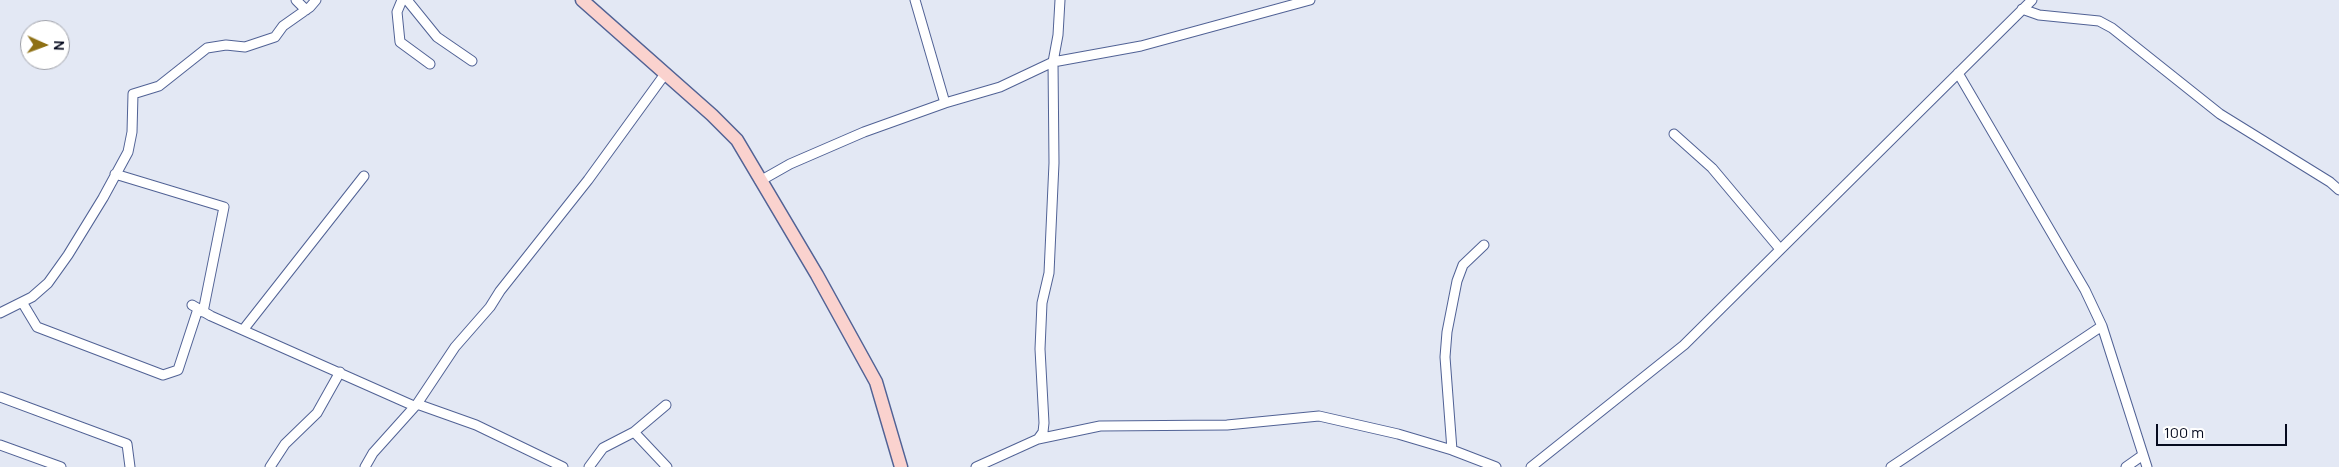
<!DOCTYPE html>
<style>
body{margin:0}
#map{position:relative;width:2339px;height:467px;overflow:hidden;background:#e3e8f4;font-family:Manrope,sans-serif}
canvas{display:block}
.north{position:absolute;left:20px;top:20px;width:50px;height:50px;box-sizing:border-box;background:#fff;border:1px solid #9b9da5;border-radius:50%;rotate:92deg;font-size:14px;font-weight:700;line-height:20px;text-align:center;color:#060b1f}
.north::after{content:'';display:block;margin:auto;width:18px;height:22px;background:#8e7014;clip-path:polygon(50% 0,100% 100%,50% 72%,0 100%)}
.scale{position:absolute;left:2156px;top:424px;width:131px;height:22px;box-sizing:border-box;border:2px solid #060b1f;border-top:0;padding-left:6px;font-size:15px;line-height:18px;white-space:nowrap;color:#060b1f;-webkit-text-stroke:4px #fff;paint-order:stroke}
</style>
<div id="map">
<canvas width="2339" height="467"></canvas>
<div class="north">N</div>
<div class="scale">100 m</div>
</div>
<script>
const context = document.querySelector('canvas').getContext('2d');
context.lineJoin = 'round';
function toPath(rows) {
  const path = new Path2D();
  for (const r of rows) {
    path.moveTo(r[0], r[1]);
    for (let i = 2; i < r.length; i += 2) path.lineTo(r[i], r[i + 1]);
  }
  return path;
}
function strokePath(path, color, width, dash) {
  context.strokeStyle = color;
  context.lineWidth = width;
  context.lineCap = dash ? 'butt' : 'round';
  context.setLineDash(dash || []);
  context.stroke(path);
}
const street = toPath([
 [296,0,306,10],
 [402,0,397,12,400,42,430,64],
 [407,0,437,37,472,61],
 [915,0,945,103],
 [2022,9,2039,15,2099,21,2112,28,2220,114,2330,182,2339,190],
 [1958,73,2085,290,2102,326,2147,467],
 [1674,134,1712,168,1780,249],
 [115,174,224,207,203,312],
 [760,181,790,164,864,132,945,103,1000,87,1053,62,1058,35,1060,0],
 [22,302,37,327,163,375,178,370,198,309],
 [192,305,211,316,414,406],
 [0,313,32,297,48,283,68,255,103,198,128,152,132,132,133,94,159,86,207,48,226,45,245,47,275,37,283,26,310,7,316,0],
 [243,330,364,176],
 [0,397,127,444,130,467],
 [417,404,476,425,563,467],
 [634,432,667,467],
 [1038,439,1043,432,1044,423,1040,349,1042,303,1049,273,1054,163,1053,62,1141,46,1310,0],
 [0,445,61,467],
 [1452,450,1445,357,1447,332,1457,281,1463,265,1484,245],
 [270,467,285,444,317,413,340,372],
 [365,467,373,453,417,404,455,347,490,307,500,291,588,180,665,74],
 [589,467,603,448,634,432,666,405],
 [976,467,1038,439,1100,426,1227,425,1319,416,1398,434,1452,450,1496,467],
 [1531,467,1684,345,2032,0],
 [1891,467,2102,326],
 [2126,467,2143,455]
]);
const secondary = toPath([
 [582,0,712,115,737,140,817,275,876,382,901,467]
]);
strokePath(street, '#516295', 11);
strokePath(secondary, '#516295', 15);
strokePath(street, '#fff', 9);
strokePath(secondary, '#fad2ce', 12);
</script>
